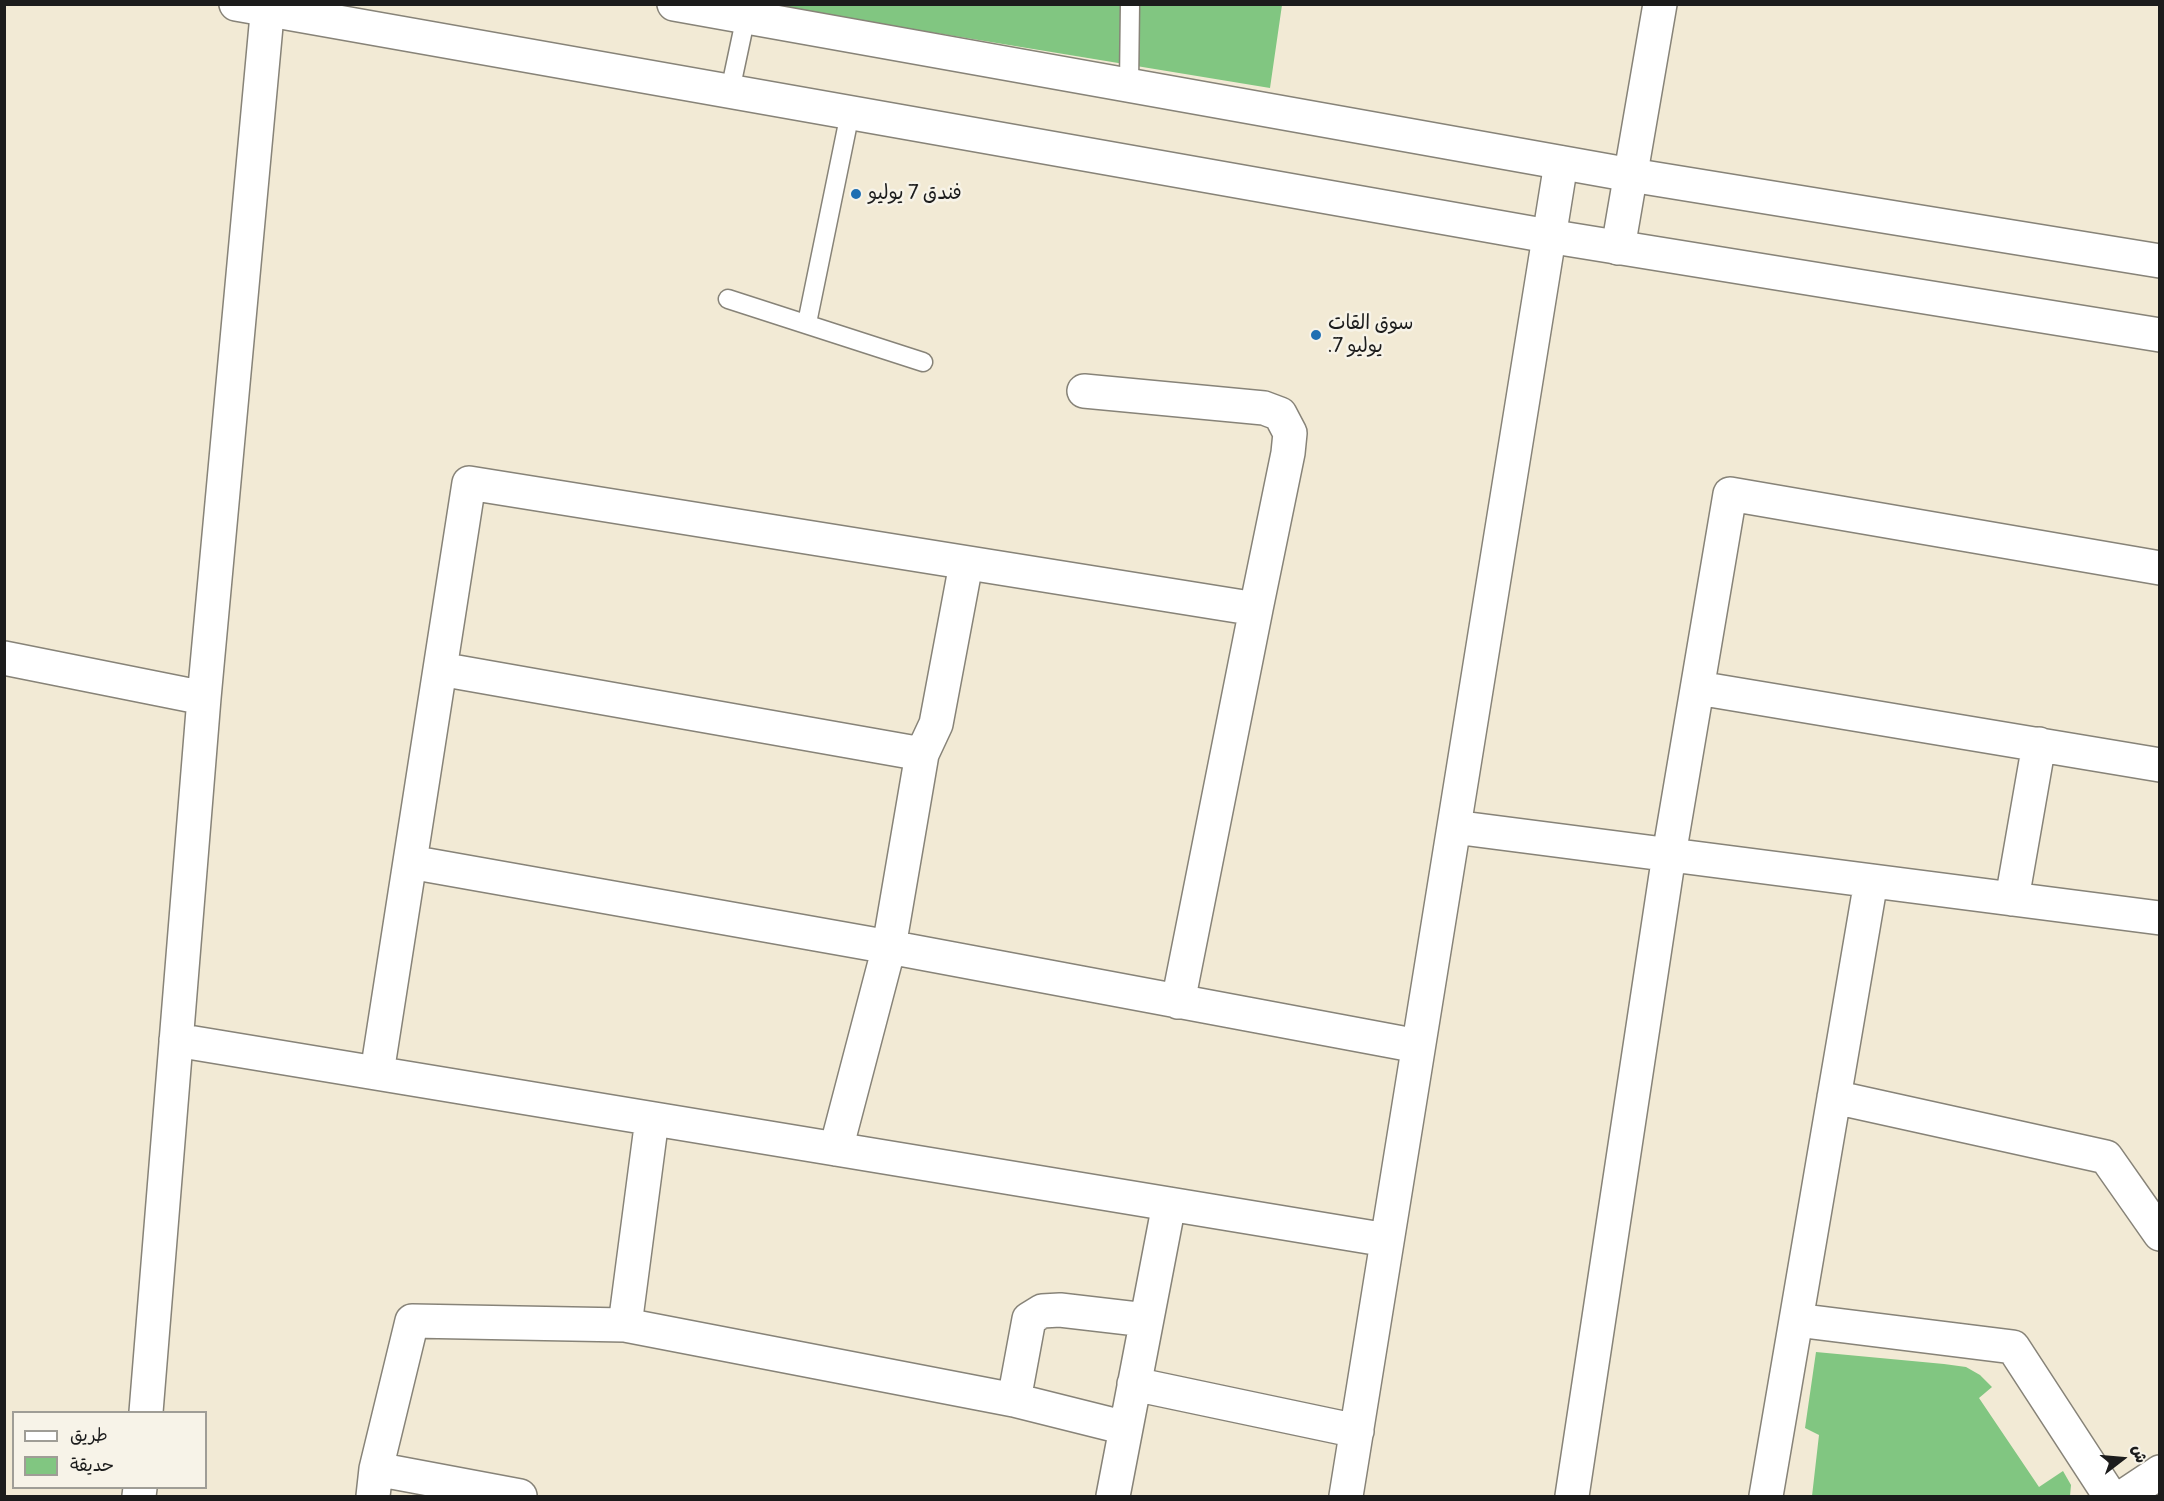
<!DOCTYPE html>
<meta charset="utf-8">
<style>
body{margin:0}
#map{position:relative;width:2164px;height:1501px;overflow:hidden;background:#f2ead5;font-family:Pangolin,"Playpen Sans Arabic",sans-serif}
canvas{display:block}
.frame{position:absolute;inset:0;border:6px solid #1c1c1c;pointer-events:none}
.legend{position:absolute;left:12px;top:1411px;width:195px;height:78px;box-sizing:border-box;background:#f7f3e8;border:2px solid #9f9d96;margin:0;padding:8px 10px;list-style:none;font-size:18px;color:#1c1c1c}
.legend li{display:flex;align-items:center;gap:12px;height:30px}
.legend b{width:30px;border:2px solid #9f9d96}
.north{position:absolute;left:2092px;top:1429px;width:60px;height:60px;-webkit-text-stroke:4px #f7f3e8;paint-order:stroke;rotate:74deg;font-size:16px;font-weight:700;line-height:24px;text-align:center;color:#1c1c1c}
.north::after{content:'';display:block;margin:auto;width:21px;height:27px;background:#1c1c1c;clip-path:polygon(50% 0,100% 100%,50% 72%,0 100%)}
</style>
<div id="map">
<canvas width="2164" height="1501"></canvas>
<div class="frame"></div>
<ul class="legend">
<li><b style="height:8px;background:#fff"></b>طريق</li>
<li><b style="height:16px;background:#81c681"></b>حديقة</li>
</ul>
<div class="north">ش</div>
</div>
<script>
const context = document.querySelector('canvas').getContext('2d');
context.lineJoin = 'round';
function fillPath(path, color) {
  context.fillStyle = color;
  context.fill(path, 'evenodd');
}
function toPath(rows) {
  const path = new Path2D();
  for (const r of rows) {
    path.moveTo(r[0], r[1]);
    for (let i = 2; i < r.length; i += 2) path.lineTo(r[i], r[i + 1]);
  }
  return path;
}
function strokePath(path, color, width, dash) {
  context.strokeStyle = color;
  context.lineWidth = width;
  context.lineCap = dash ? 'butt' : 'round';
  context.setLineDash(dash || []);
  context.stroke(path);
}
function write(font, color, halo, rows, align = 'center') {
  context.font = font + ' Pangolin,"Playpen Sans Arabic",sans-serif';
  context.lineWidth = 5;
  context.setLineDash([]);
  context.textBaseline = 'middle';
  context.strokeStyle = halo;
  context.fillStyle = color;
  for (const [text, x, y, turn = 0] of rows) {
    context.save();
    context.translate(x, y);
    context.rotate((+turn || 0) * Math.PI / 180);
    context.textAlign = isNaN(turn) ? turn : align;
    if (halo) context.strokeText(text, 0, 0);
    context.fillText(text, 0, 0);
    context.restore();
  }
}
fillPath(toPath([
 [766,5,1282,5,1270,88],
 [1816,1352,1944,1364,1966,1367,1980,1375,1992,1387,1979,1398,2039,1487,2063,1471,2071,1485,2070,1496,1812,1496,1819,1435,1805,1428]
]), '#81c681');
const service = toPath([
 [1129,85,1130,4],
 [730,91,747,11],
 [728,299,923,362],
 [807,323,850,113]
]);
const minor = toPath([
 [1618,248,1660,4],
 [1084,391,1264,408,1280,414,1290,433,1288,453,1256,609],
 [4,658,204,698],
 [440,669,922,754],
 [1698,688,2160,765],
 [1454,827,2160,918],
 [410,862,889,947,1418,1046],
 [2012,899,2039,744],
 [176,1040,1387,1240],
 [377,1073,469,483,1256,609,1178,1002],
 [1834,1097,2106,1157,2160,1234],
 [836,1149,889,947,922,754,936,724,966,564],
 [1796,1320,2013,1347,2110,1496],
 [625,1325,652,1119],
 [1134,1384,1357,1431],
 [1014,1400,1029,1319,1042,1311,1060,1310,1146,1320],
 [146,1412,204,698,268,4],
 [376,1469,520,1496],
 [139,1496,140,1488],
 [373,1496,376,1469,412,1321,625,1325,1014,1400,1126,1428],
 [1113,1496,1169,1204],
 [1346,1496,1561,163],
 [1572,1496,1669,855,1730,494,2160,568],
 [1766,1496,1871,881],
 [2124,1496,2160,1472]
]);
const secondary = toPath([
 [236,4,1548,236,2160,335],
 [674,4,1631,175,2160,261]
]);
strokePath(service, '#878378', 21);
strokePath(minor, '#878378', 36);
strokePath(secondary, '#878378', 36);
strokePath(service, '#fff', 18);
strokePath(minor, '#fff', 33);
strokePath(secondary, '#fff', 33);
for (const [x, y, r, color] of [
 [856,194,6,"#1f6fb2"],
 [1316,335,6,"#1f6fb2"]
]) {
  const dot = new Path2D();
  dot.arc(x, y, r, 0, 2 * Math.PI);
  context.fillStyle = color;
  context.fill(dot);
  strokePath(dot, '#f7f3e8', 2);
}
write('20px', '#1c1c1c', '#f7f3e8', [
 ["فندق 7 يوليو",868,194],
 ["سوق القات",1328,324],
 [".7 يوليو",1328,347]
], 'left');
</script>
